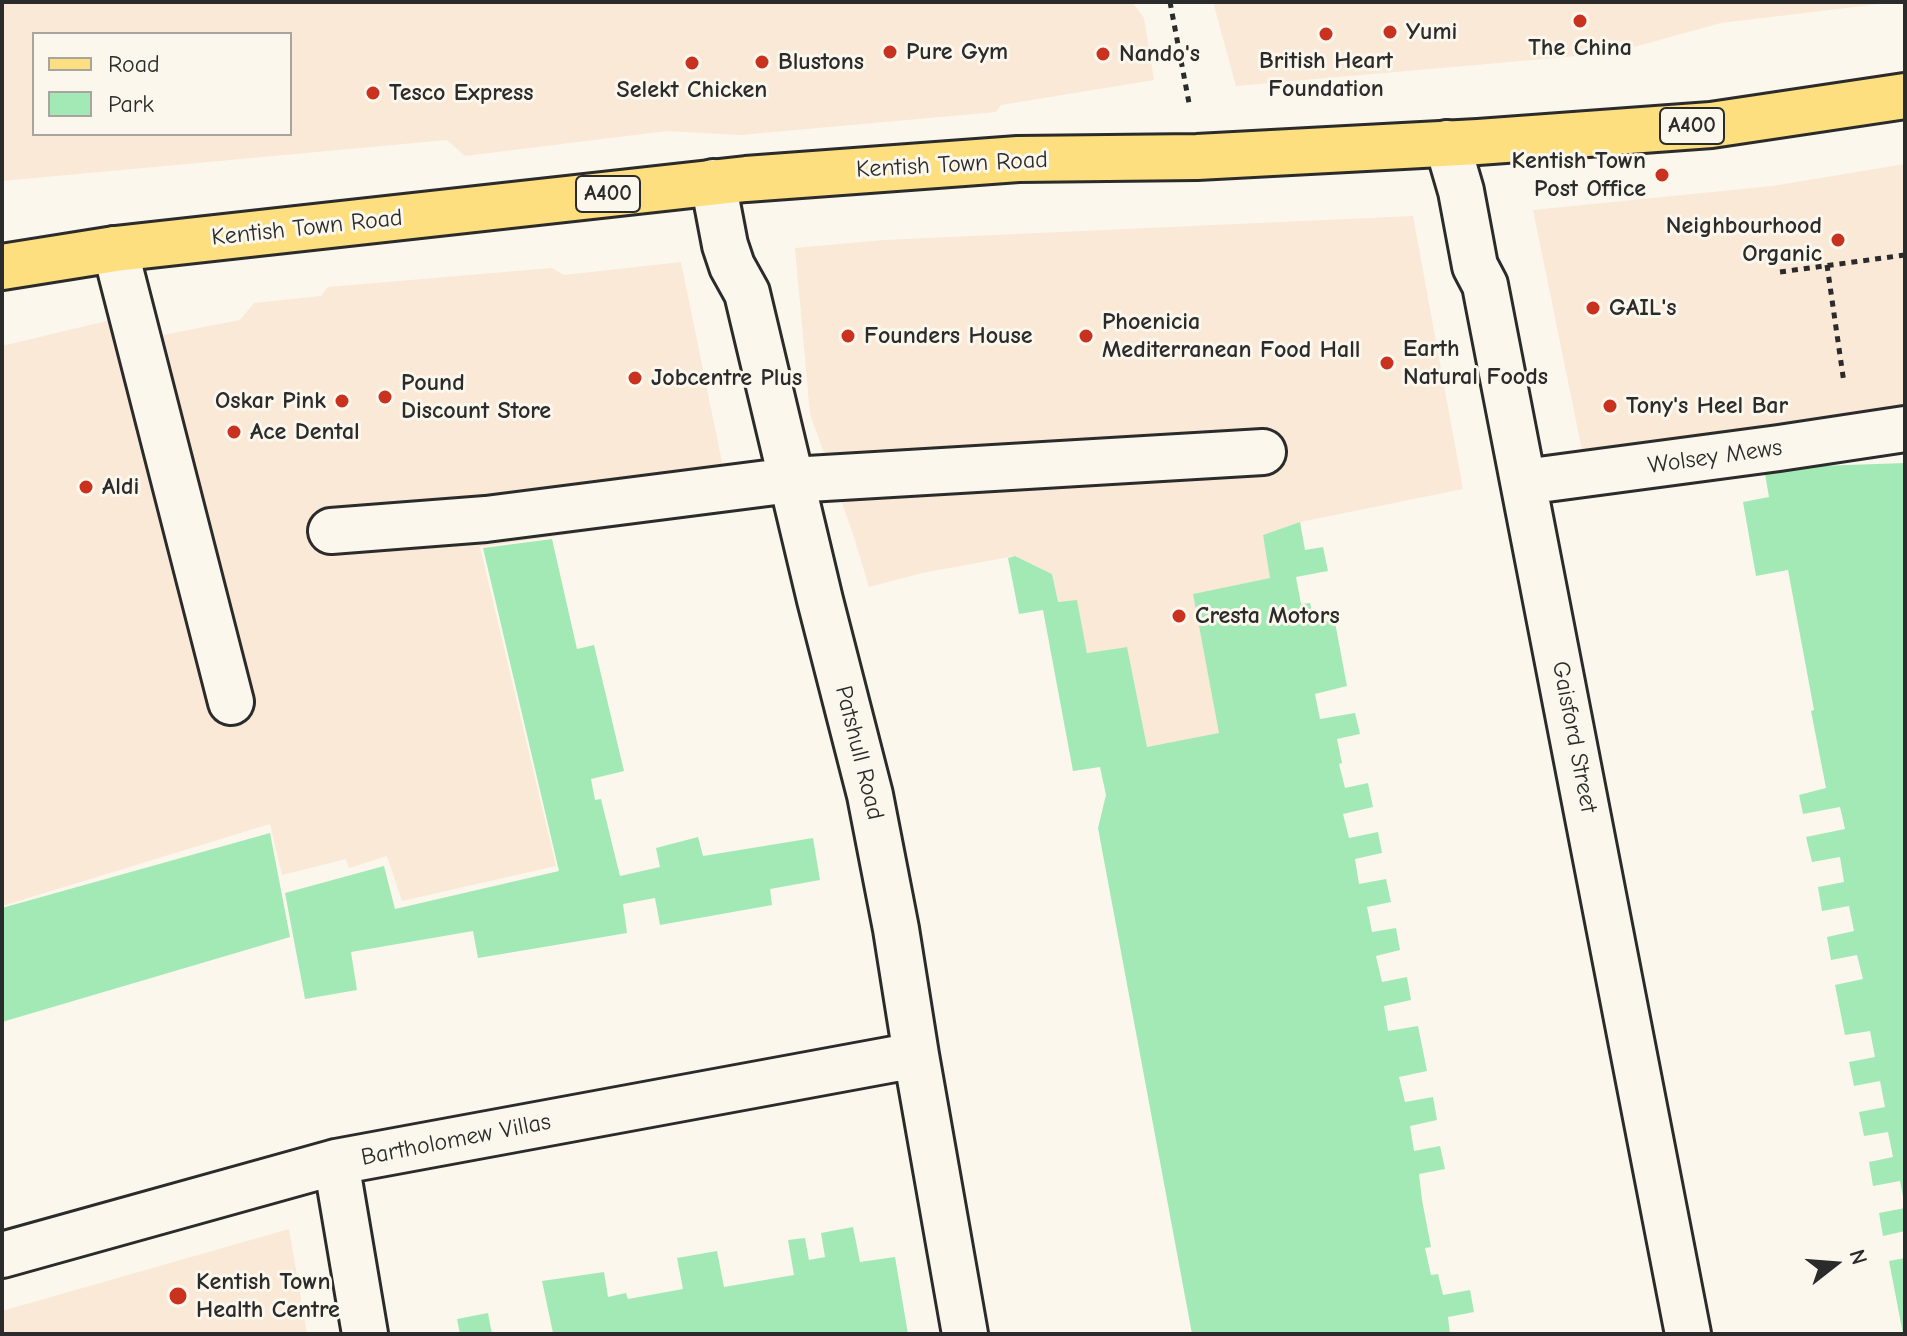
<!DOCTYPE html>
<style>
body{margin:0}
#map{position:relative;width:1907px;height:1336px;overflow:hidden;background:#fbf7ec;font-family:"Comic Neue",sans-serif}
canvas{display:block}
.frame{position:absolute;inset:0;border:4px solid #2b2b2b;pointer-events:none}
.legend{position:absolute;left:32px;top:32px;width:260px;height:104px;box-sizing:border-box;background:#fbf7ec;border:2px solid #a8a59f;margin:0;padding:10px 14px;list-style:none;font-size:24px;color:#2b2b2b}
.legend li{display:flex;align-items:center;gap:16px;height:40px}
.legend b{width:40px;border:2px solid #a8a59f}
.north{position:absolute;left:1795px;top:1224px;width:80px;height:80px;-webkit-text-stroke:6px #fbf7ec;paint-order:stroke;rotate:73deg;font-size:22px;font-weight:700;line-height:32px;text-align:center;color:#2b2b2b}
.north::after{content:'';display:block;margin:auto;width:28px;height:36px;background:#2b2b2b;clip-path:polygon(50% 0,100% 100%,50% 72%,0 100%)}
</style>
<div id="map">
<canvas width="1907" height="1336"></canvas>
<div class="frame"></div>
<ul class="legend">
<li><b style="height:10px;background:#fddf80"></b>Road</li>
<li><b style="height:22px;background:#a3e9b5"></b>Park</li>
</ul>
<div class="north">N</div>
</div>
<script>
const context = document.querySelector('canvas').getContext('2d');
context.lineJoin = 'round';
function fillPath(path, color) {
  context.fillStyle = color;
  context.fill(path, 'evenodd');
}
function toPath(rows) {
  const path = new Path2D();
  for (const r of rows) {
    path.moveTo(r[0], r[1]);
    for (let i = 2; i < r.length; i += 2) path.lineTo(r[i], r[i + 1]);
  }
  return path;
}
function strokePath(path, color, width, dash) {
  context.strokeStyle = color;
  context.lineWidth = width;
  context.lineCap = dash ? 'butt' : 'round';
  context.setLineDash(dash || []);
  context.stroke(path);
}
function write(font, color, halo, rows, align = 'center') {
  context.font = font + ' "Comic Neue",sans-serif';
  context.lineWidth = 6;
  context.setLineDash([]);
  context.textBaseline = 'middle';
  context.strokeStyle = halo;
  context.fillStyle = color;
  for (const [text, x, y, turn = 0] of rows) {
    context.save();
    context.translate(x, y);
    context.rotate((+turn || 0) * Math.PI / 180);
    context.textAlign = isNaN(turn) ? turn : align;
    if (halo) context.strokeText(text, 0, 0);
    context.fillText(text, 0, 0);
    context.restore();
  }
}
fillPath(toPath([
 [2,2,1132,2,1144,18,1154,80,1001,105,996,112,740,135,667,131,465,156,447,140,2,181],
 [290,34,290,134,34,134,34,34],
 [1213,2,1896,2,1721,23,1612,53,1236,86],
 [1905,164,1905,407,1583,455,1533,210,1772,186],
 [1413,216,1463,489,1300,522,1263,535,1271,578,1193,594,1220,734,1147,747,1126,647,1087,653,1077,601,1057,602,1052,574,1015,556,922,573,869,587,853,534,810,414,795,248,884,240],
 [681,262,732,511,480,547,556,866,402,901,387,856,349,868,346,859,282,875,270,824,2,906,2,346,119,318,142,339,240,320,254,303,321,296,328,287,552,268,564,275],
 [289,1229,307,1334,2,1334,2,1311]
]), '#fae9d7');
fillPath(toPath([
 [1905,463,1905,1207,1900,1181,1873,1186,1869,1162,1893,1157,1888,1132,1864,1136,1859,1112,1885,1107,1880,1081,1854,1086,1849,1062,1875,1057,1870,1031,1845,1035,1835,985,1863,979,1857,955,1831,960,1827,937,1854,931,1849,906,1822,911,1818,887,1844,882,1840,857,1812,862,1806,837,1845,829,1840,807,1803,814,1799,795,1826,788,1811,711,1814,710,1788,570,1756,576,1743,502,1769,497,1764,468],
 [1300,522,1305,550,1323,547,1328,571,1296,577,1301,604,1310,603,1314,621,1334,617,1347,686,1315,694,1320,719,1355,713,1360,734,1337,739,1342,763,1339,764,1345,788,1368,783,1373,807,1343,814,1349,838,1378,832,1382,853,1355,859,1359,884,1386,879,1391,902,1367,907,1372,932,1396,928,1400,950,1376,956,1382,982,1407,977,1411,1000,1384,1006,1388,1031,1418,1026,1427,1071,1399,1077,1405,1102,1433,1097,1437,1120,1410,1126,1414,1151,1440,1146,1445,1169,1419,1174,1422,1200,1431,1247,1425,1248,1431,1275,1438,1274,1443,1295,1470,1290,1474,1312,1448,1317,1450,1334,1192,1334,1098,828,1106,795,1100,767,1073,771,1043,610,1019,614,1008,558,1015,556,1052,574,1058,602,1077,600,1087,653,1127,647,1147,747,1219,733,1193,594,1270,578,1263,535],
 [552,539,577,649,594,645,624,771,591,779,595,800,601,799,620,876,660,867,656,848,698,837,703,856,813,838,820,880,770,889,772,905,660,925,655,898,623,904,627,933,478,958,473,931,351,952,357,990,305,999,285,893,384,866,395,909,559,871,483,548],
 [270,833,290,937,2,1022,2,908],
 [1905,1208,1905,1231,1883,1236,1879,1213],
 [853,1227,860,1262,895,1257,908,1334,550,1334,553,1333,542,1281,604,1272,608,1297,626,1293,628,1299,683,1289,677,1258,717,1251,724,1287,794,1275,788,1240,805,1238,809,1260,825,1257,821,1233],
 [1905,1258,1905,1334,1903,1334,1889,1261],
 [488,1313,492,1334,460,1334,457,1319]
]), '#a3e9b5');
const minor = toPath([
 [1447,143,1461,191,1475,266,1485,285,1688,1334],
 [713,182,725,245,732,266,747,293,820,600,870,795,896,929,916,1055,965,1334],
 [115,249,231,702],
 [1524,482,1779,448,1905,429],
 [331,531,486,519,791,480,1263,452],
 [336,1162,365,1334],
 [2,1255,336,1162,916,1055]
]);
const major = toPath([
 [2,267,115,249,746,179,1018,159,1197,157,1478,142,1711,125,1905,96]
]);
strokePath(minor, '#2b2b2b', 50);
strokePath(major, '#2b2b2b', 50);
strokePath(toPath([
 [1170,2,1189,103],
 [1827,265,1844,383],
 [1780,272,1905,255]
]), '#2b2b2b', 5, [6, 6]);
strokePath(minor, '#fbf7ec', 44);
strokePath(major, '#fddf80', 44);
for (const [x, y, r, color] of [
 [1580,21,8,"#c8321e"],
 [1390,32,8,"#c8321e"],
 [1326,34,8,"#c8321e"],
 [890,52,8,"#c8321e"],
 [1103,54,8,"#c8321e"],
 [762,62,8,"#c8321e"],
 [692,63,8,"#c8321e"],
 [373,93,8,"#c8321e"],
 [1662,175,8,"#c8321e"],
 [1838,240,8,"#c8321e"],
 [1593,308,8,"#c8321e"],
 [848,336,8,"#c8321e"],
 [1086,336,8,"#c8321e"],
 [1387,363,8,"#c8321e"],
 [635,378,8,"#c8321e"],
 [385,397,8,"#c8321e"],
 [342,401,8,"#c8321e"],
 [1610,406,8,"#c8321e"],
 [234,432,8,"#c8321e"],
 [86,487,8,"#c8321e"],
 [1179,616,8,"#c8321e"],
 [178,1296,10,"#c8321e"]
]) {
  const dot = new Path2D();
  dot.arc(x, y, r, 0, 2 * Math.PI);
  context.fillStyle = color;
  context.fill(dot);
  strokePath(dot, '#fbf7ec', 3);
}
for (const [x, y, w] of [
 [1692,126,64],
 [608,194,64]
]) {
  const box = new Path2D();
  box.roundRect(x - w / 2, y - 18, w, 36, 6);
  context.fillStyle = '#fbf7ec';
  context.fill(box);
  strokePath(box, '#2b2b2b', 2);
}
write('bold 22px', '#2b2b2b', null, [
 ["A400",1692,126],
 ["A400",608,194]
]);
write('bold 24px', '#2b2b2b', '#fbf7ec', [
 ["Yumi",1406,32],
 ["The China",1580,48,"center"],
 ["Pure Gym",906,52],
 ["Nando's",1119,54],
 ["British Heart",1326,61,"center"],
 ["Foundation",1326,89,"center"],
 ["Blustons",778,62],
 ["Selekt Chicken",692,90,"center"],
 ["Tesco Express",389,93],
 ["Kentish Town",1646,161,"right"],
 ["Post Office",1646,189,"right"],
 ["Neighbourhood",1822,226,"right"],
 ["Organic",1822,254,"right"],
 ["GAIL's",1609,308],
 ["Phoenicia",1102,322],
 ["Mediterranean Food Hall",1102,350],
 ["Founders House",864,336],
 ["Earth",1403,349],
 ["Natural Foods",1403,377],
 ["Jobcentre Plus",651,378],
 ["Pound",401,383],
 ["Discount Store",401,411],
 ["Oskar Pink",326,401,"right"],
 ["Tony's Heel Bar",1626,406],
 ["Ace Dental",250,432],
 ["Aldi",102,487],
 ["Cresta Motors",1195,616],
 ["Kentish Town",196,1282],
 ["Health Centre",196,1310]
], 'left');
write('24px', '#2b2b2b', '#fbf7ec', [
 ["Kentish Town Road",952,165,-3],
 ["Kentish Town Road",307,228,-6],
 ["Wolsey Mews",1715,457,-8],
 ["Gaisford Street",1574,737,79],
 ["Patshull Road",859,753,76],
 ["Bartholomew Villas",456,1140,-11]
]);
</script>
